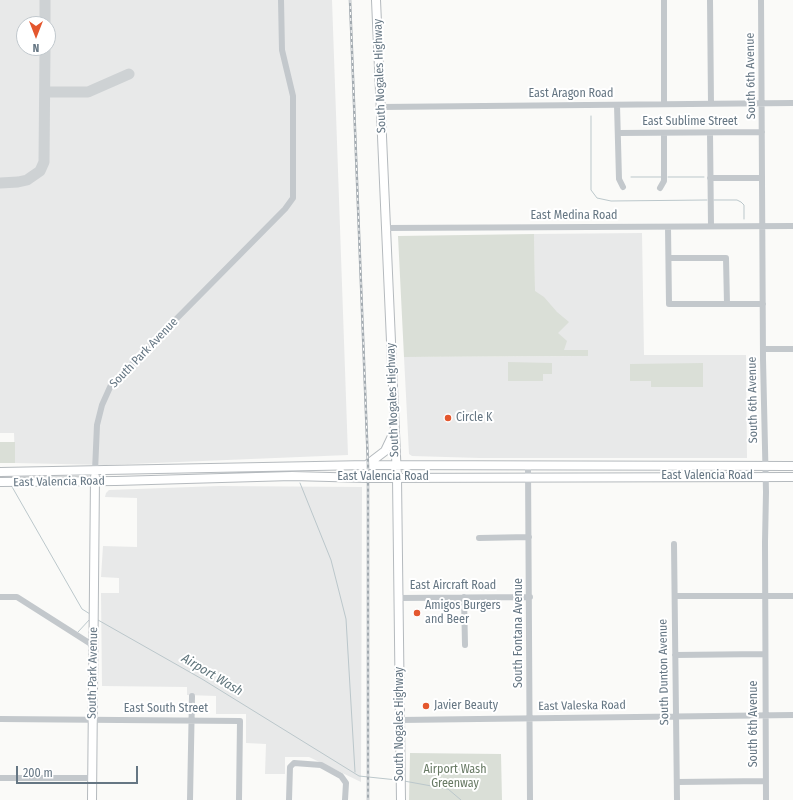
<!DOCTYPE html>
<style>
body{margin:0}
#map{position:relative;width:793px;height:800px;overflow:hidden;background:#fafaf8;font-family:"Fira Sans Condensed",sans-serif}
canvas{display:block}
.north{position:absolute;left:16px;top:16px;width:40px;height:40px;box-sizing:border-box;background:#fff;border:1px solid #c1c8cd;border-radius:50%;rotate:180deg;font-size:11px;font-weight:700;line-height:16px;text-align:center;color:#657683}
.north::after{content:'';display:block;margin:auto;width:14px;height:18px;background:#e4572e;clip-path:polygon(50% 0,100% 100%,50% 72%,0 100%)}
.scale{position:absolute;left:16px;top:766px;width:122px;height:18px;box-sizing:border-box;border:2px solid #657683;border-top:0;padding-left:5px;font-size:12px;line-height:14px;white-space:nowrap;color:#657683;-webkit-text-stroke:3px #fff;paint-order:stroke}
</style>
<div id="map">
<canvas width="793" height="800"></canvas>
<div class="north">N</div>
<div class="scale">200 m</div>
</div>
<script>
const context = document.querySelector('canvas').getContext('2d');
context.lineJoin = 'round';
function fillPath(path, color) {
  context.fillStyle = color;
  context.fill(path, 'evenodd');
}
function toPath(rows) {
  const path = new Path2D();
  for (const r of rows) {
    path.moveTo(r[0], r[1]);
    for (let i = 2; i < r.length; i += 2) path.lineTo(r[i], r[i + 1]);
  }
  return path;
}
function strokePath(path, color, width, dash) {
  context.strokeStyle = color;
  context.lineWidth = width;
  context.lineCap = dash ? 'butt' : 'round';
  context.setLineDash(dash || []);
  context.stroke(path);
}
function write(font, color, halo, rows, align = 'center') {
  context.font = font + ' "Fira Sans Condensed",sans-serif';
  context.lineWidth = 4;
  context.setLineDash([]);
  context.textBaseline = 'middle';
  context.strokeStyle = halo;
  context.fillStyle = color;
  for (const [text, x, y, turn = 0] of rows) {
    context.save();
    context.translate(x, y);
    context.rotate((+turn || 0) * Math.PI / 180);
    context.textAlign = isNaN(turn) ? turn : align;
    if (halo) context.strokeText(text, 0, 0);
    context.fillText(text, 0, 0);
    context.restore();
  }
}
fillPath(toPath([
 [0,0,332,0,348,455,106,465,15,463,14,433,0,433],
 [24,24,48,24,48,48,24,48],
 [642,233,644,355,746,355,747,458,480,458,412,456,409,454,404,357,588,356,588,350,535,351,534,234],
 [219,486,362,487,361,782,309,757,285,757,285,774,265,774,266,744,246,743,246,714,216,714,216,696,187,695,187,687,102,686,101,593,119,593,119,578,101,577,103,546,137,547,137,498,105,497,106,493,109,490]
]), '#e8e9e9');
fillPath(toPath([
 [534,234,535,291,544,297,557,312,569,322,558,333,567,341,564,350,588,350,588,356,404,357,398,236],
 [508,362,552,363,552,374,543,374,543,381,508,381],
 [703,363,703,387,651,387,651,381,630,381,630,364],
 [0,442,15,442,15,463,0,463],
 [410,753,501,754,502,800,409,800]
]), '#dadfd7');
strokePath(toPath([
 [591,116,591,190,597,198,611,201,707,200],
 [631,177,661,177],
 [668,177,704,177],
 [714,200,737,200,741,202,744,205,744,219],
 [300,483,331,560,346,619,355,772],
 [11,485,82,609,90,614],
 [98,620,202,679,359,776,397,780],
 [78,632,90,619],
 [404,781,448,789,461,800]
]), '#bbc7cb', 1);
strokePath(toPath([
 [45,24,45,0],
 [45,92,88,92,129,74],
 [0,183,18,182,27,180,40,171,44,162,45,48]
]), '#ced2d4', 11);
const major = toPath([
 [376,0,397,478,401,800],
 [368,464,385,451,394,432],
 [0,472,368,465,793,466],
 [0,482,116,481,292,476,367,478,793,477],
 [92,800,95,477]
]);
strokePath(major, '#b5babe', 10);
strokePath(toPath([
 [710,0,711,104],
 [761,0,763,359,766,492,765,542,766,800],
 [664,104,664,0],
 [617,105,619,179,623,187],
 [381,107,793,103],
 [618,133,762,132],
 [710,133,711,226],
 [710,178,762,178],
 [660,188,664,181,664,133],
 [668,227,669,304,763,304],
 [386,228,793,226],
 [669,258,726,258,727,304],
 [763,349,793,349],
 [528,466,530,800],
 [95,471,97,425,102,405,111,385,285,209,293,198,293,96,282,50,281,0],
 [479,538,529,537],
 [674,544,677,800],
 [675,596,793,596],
 [0,597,17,597,94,646],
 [464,597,465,645],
 [399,598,530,597],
 [675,655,765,654],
 [0,719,240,721,239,800],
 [400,720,793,715],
 [0,778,93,778],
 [677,782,766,781],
 [190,800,192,696],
 [289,800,290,767,294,763,321,765,341,776,346,783,345,800]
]), '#c3c8cc', 6);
strokePath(major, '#fff', 8);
const rail = toPath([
 [350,0,368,465,368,800]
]);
strokePath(rail, '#a2aab0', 2.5);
strokePath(rail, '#fff', 1, [3]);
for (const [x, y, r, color] of [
 [448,418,4,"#e4572e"],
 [417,613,4,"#e4572e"],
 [426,706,4,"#e4572e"]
]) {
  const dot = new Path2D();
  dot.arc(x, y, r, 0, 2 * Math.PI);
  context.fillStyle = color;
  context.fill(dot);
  strokePath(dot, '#fff', 1.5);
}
write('12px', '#657683', '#fff', [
 ["South Nogales Highway",380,76,-92],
 ["South 6th Avenue",751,76,-91],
 ["East Aragon Road",571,94],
 ["East Sublime Street",690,122],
 ["East Medina Road",574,216],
 ["South Park Avenue",144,353,-46],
 ["South Nogales Highway",393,400,-92],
 ["South 6th Avenue",753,400,-91],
 ["East Valencia Road",707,476],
 ["East Valencia Road",383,477],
 ["East Valencia Road",59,482,-1],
 ["East Aircraft Road",453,586],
 ["South Fontana Avenue",519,633,-90],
 ["South Dunton Avenue",664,672,-91],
 ["South Park Avenue",93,673,-89],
 ["East Valeska Road",582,706,-1],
 ["East South Street",166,709],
 ["South Nogales Highway",400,724,-90],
 ["South 6th Avenue",754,724,-90]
]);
write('12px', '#657683', '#fff', [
 ["Circle K",456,418],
 ["Amigos Burgers",425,606],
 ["and Beer",425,620],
 ["Javier Beauty",434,706]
], 'left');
write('12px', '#687a64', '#fff', [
 ["Airport Wash",455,770],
 ["Greenway",455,784]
]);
write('italic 13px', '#60757c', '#fff', [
 ["Airport Wash",212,675,31]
]);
</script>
